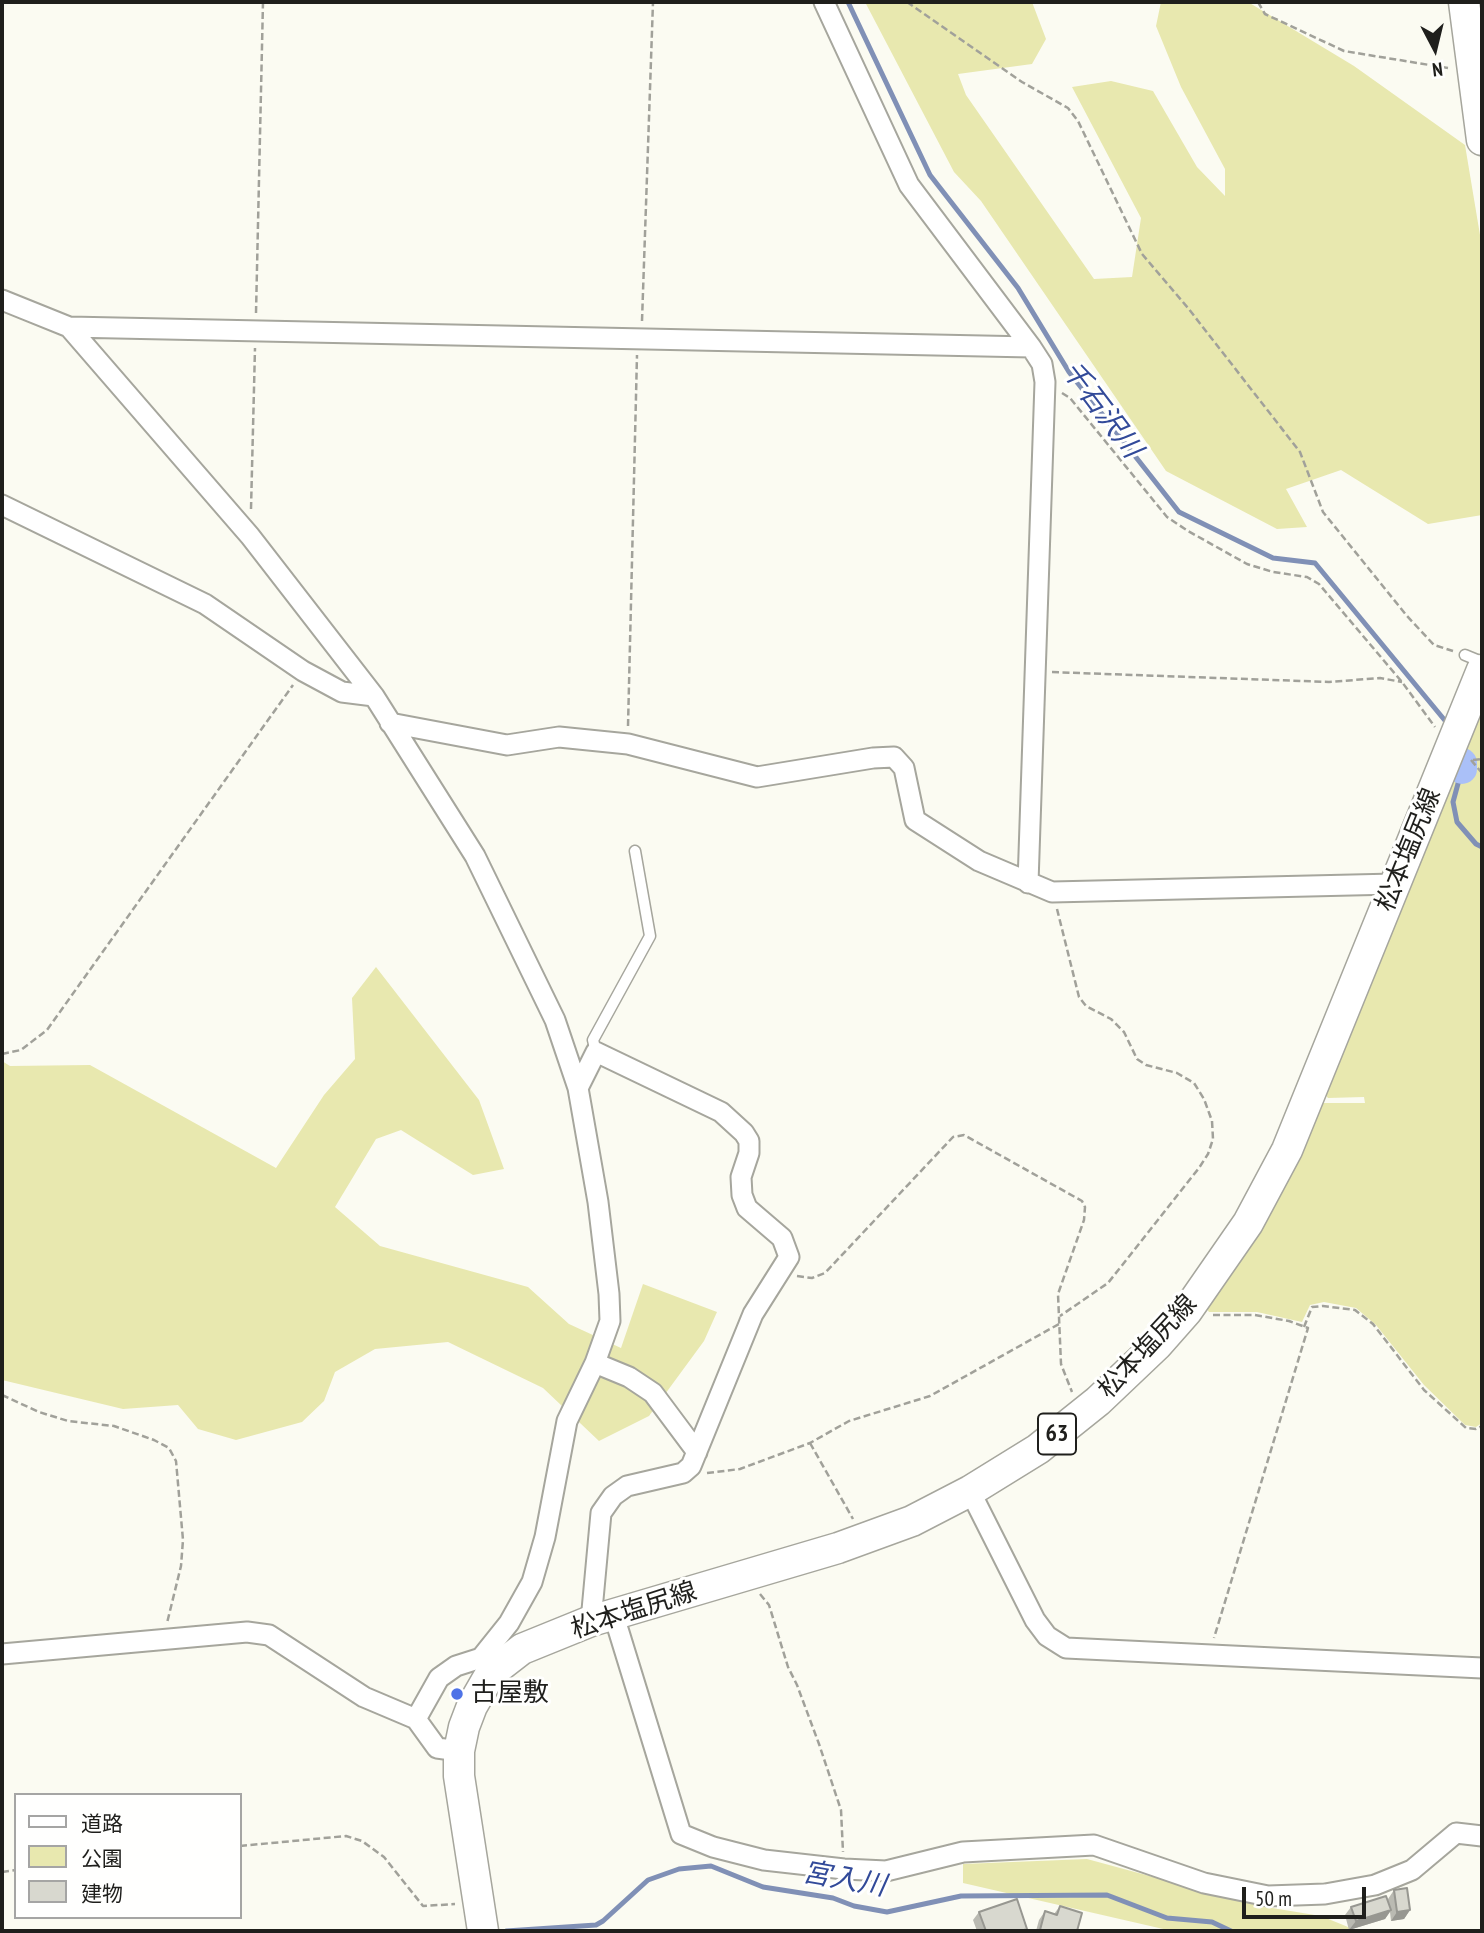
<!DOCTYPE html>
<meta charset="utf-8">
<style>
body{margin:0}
#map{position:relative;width:1484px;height:1933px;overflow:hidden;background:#fbfbf2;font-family:"PT Sans Narrow","Noto Sans JP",sans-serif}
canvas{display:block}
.frame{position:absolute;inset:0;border:4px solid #1f1f1c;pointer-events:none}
.legend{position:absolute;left:14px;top:1793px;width:228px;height:126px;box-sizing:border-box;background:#fffffe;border:2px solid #a5a5a4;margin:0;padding:9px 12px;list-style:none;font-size:21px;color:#1f1f1c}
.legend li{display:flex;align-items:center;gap:14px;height:35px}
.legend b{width:35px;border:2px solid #a5a5a4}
.north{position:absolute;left:1400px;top:14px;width:70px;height:70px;-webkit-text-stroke:5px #fffffe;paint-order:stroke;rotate:173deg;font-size:19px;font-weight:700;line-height:28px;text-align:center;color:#1f1f1c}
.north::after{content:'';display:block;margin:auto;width:24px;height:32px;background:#1f1f1c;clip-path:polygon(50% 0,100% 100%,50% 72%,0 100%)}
.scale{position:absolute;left:1242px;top:1887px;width:124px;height:32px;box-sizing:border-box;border:4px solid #1f1f1c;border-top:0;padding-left:9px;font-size:21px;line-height:24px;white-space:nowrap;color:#1f1f1c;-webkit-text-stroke:5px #fffffe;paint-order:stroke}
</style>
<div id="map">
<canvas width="1484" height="1933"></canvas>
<div class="frame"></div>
<ul class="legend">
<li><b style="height:9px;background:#fff"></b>道路</li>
<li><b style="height:19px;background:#e8e8af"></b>公園</li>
<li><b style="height:19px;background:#d8d8cf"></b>建物</li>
</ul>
<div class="north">N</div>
<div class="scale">50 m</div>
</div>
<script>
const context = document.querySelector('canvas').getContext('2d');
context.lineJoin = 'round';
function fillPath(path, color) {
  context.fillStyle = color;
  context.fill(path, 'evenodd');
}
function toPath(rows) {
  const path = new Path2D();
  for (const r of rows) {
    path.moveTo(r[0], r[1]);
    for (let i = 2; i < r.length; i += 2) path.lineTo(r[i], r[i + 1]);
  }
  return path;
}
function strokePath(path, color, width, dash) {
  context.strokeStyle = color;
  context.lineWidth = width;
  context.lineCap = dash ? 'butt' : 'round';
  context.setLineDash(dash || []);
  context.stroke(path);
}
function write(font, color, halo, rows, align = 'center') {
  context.font = font + ' "PT Sans Narrow","Noto Sans JP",sans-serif';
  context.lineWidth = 6;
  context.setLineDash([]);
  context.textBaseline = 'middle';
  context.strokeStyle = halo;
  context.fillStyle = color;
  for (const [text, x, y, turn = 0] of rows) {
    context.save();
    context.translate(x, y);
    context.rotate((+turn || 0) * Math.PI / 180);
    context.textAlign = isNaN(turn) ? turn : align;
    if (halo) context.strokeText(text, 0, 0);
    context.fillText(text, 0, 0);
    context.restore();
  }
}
fillPath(toPath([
 [865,2,1032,2,1046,39,1032,64,958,74,966,95,1094,279,1132,277,1141,218,1072,87,1111,81,1153,91,1197,167,1225,196,1225,169,1181,87,1156,26,1161,2,1248,2,1354,66,1465,145,1482,247,1482,515,1428,524,1341,470,1286,489,1307,527,1277,529,1166,471,981,201,954,172],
 [1482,690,1482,1423,1476,1427,1465,1425,1424,1385,1376,1325,1356,1308,1324,1302,1310,1305,1302,1322,1257,1312,1209,1312,1204,1305,1318,1103,1365,1103,1364,1097,1328,1098,1322,1091],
 [376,967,479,1100,504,1169,473,1175,401,1130,376,1139,335,1207,380,1246,528,1287,569,1324,621,1348,643,1284,717,1312,704,1341,649,1416,599,1441,543,1388,448,1342,375,1349,335,1372,324,1401,302,1422,236,1440,198,1429,178,1405,123,1409,2,1380,2,1061,10,1066,90,1065,276,1168,324,1095,355,1059,352,998],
 [1087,1859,1260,1906,1321,1916,1358,1931,1172,1931,963,1883,963,1864]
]), '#e8e8af');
strokePath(toPath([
 [848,2,930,175,1018,288,1069,372,1179,512,1273,558,1315,563,1447,723],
 [1462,769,1453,802,1457,822,1476,844,1482,847],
 [506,1931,596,1925,603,1921,648,1880,679,1869,711,1866,763,1887,833,1898,854,1906,887,1912,961,1896,1107,1895,1167,1918,1212,1922,1231,1931]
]), '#8090b6', 5);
strokePath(toPath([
 [1462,763,1462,769]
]), '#aac0f8', 30);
const lane = toPath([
 [1465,655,1482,662],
 [596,1052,593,1040,650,936,635,851]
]);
const street = toPath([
 [824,2,909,185,1031,347,1042,364,1045,382,1028,883],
 [2,300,69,327,250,536,374,696,475,856,555,1020,578,1088,598,1202,609,1294,610,1321,595,1363,567,1421,545,1537,532,1582,509,1623,481,1658,491,1673],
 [69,327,1031,347],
 [2,505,205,604,303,671,342,692,374,696],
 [390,723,507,745,559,737,628,744,757,777,873,758,894,757,904,768,915,820,979,861,1052,892,1395,884],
 [578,1088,596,1052,721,1112,744,1133,749,1141,749,1153,741,1177,742,1195,747,1208,782,1238,789,1257,753,1314,691,1466,683,1473,627,1486,613,1496,601,1513,591,1621],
 [595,1363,629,1377,653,1393,697,1452],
 [970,1491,1035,1620,1047,1636,1066,1648,1482,1668],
 [614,1616,681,1834,713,1847,764,1860,844,1869,886,1871,963,1852,1094,1845,1204,1883,1268,1896,1325,1894,1375,1885,1412,1870,1456,1833,1482,1836],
 [2,1654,247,1632,269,1635,364,1697,416,1719,437,1748,459,1751],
 [416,1719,439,1678,456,1666,481,1658]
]);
const primary = toPath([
 [1464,2,1482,140],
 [483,1931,459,1776,459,1751,464,1727,472,1706,491,1673,522,1649,591,1621,838,1548,912,1521,970,1491,1038,1449,1098,1401,1157,1345,1187,1311,1248,1223,1287,1150,1482,670]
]);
strokePath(lane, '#a6a69d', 13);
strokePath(street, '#a6a69d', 23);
strokePath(primary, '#a6a69d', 33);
strokePath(toPath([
 [907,2,1022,82,1068,108,1078,121,1142,254,1188,308,1300,452,1323,512,1407,616,1434,645,1453,651],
 [1258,2,1265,14,1344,51,1448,68],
 [256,313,263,2],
 [642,321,653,2],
 [1062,393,1070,398,1167,517,1188,531,1247,564,1273,572,1307,577,1319,584,1402,682,1435,727],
 [251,509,255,348],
 [1052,672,1329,682,1380,678,1402,682],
 [628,726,637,355],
 [1471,760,1482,773],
 [1473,760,1482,759],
 [1057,909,1079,997,1086,1006,1111,1019,1124,1032,1137,1059,1146,1065,1177,1073,1194,1083,1204,1099,1212,1121,1213,1139,1208,1154,1199,1168,1108,1283,1060,1316],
 [2,1054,21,1050,47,1030,293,685],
 [797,1276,812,1278,825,1273,953,1137,964,1135,1082,1201,1085,1207,1084,1220,1058,1294,1061,1364,1072,1392],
 [1213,1315,1255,1315,1289,1321,1308,1328,1214,1638],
 [1304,1327,1312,1307,1323,1306,1355,1310,1373,1324,1424,1390,1466,1428,1476,1429,1482,1426],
 [2,1395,39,1412,68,1421,114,1426,154,1440,169,1448,176,1461,183,1540,181,1566,167,1623],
 [810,1443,853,1519],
 [707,1473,740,1469,810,1443,849,1421,930,1396,1059,1324],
 [760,1594,769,1605,788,1667,797,1685,819,1744,841,1810,843,1852],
 [240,1846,346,1836,362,1841,384,1857,423,1906,455,1904],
 [2,1872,16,1870]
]), '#a1a19a', 2.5, [7, 3.5]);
strokePath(lane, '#fff', 10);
strokePath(street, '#fff', 19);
strokePath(primary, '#fff', 30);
fillPath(toPath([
 [1394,1890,1410,1910,1404,1919,1391,1921,1390,1912,1385,1919,1349,1930,1345,1915,1351,1907,1388,1903,1388,1899],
 [1060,1906,1077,1931,1036,1931,1039,1920,1045,1911,1054,1914],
 [979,1912,1025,1931,977,1931,973,1920]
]), '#babab2');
fillPath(toPath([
 [1391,1910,1385,1919,1349,1930,1356,1921],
 [1410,1910,1404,1919,1391,1921,1397,1912]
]), '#979791');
const building = toPath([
 [1407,1888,1410,1910,1397,1912,1394,1890,1407,1888],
 [1386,1896,1391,1910,1356,1921,1351,1907,1386,1896],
 [1017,1899,1027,1929,1021,1931,986,1931,979,1912,1017,1899],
 [1060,1906,1082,1913,1077,1931,1048,1931,1040,1930,1045,1911,1057,1915,1060,1906]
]);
fillPath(building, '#d8d8cf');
strokePath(building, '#979791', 2);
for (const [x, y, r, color] of [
 [457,1694,7,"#4f73e7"]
]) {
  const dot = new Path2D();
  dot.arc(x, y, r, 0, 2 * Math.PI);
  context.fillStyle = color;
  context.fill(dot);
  strokePath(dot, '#fffffe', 2.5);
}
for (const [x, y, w] of [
 [1057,1434,38]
]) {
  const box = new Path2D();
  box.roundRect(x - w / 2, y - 20.5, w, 41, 5);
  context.fillStyle = '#fffffe';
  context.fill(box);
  strokePath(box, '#1f1f1c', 2);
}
write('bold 24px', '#1f1f1c', null, [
 ["63",1057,1434]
]);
write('26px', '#1f1f1c', '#fffffe', [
 ["松本塩尻線",1409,850,-68],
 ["松本塩尻線",1148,1347,-47],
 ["松本塩尻線",634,1611,-18]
]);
write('26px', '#1f1f1c', '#fffffe', [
 ["古屋敷",471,1694]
], 'left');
write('italic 28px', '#324a99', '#fffffe', [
 ["千石沢川",1101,410,53],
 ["宮入川",844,1880,10]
]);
</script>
